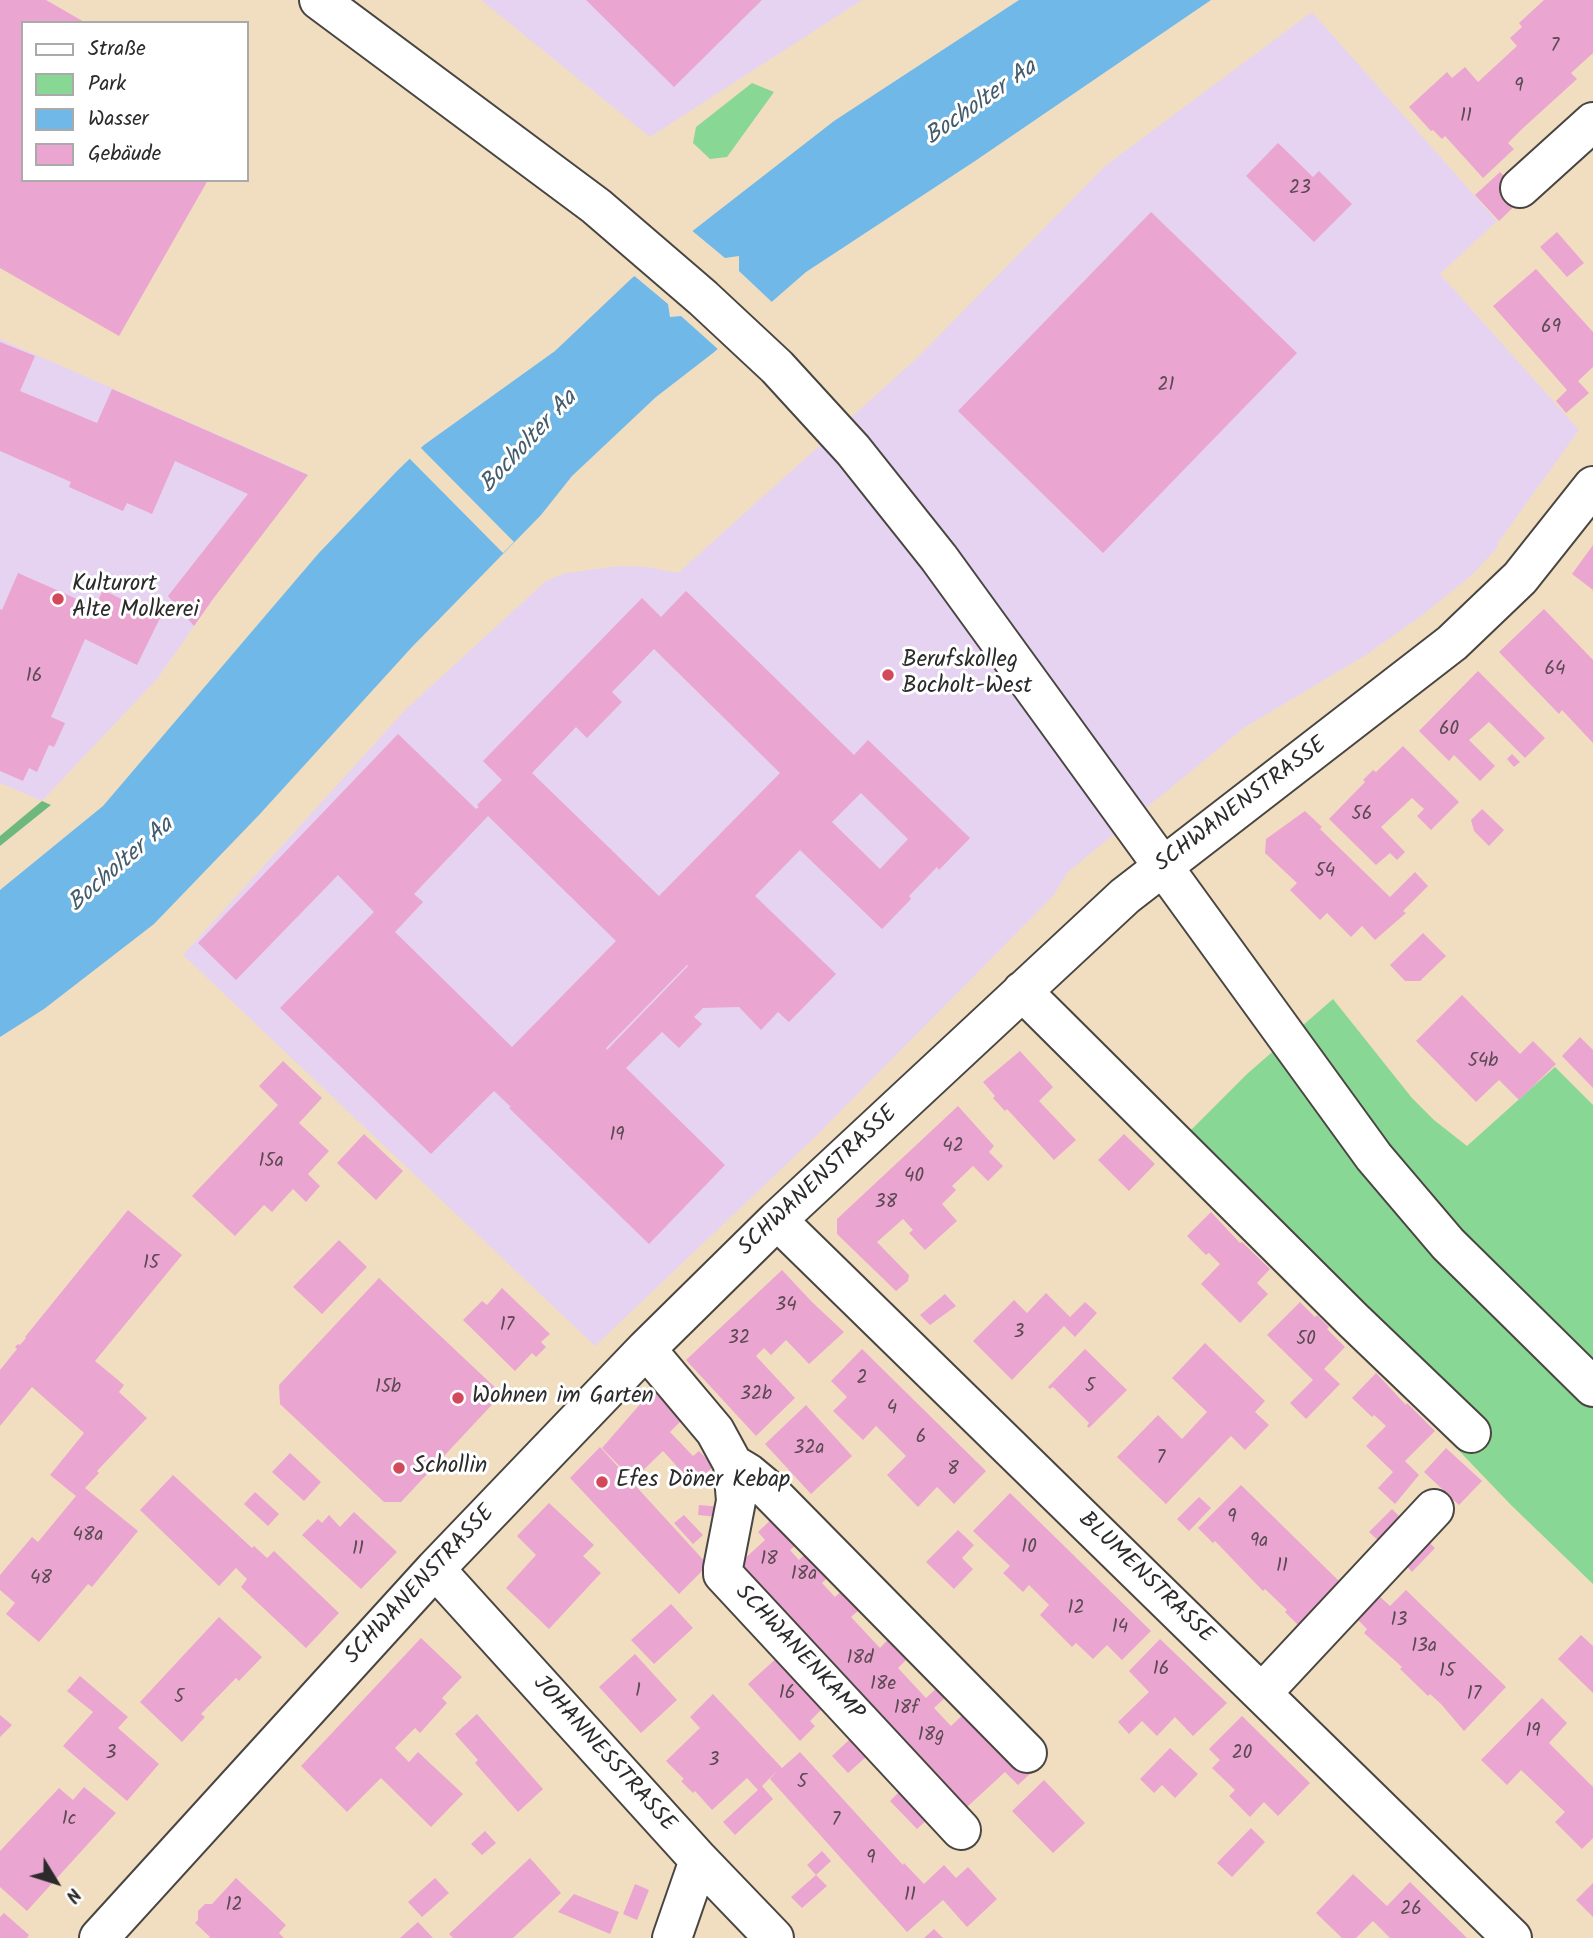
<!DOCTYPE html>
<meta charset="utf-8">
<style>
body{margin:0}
#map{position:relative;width:1593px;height:1938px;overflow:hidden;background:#f1dec1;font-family:Kalam,sans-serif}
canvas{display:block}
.legend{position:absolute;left:21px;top:21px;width:228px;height:161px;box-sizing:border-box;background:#fff;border:2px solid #aaa;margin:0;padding:9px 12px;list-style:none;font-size:21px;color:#2b2b2b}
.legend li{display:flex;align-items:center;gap:14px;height:35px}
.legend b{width:35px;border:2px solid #aaa}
.north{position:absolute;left:21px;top:1847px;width:70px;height:70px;-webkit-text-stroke:5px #fff;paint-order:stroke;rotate:128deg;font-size:19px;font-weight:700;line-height:28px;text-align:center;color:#2b2b2b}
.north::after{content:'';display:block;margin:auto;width:24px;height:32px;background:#2b2b2b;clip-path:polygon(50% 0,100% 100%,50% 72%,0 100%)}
</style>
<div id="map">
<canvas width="1593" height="1938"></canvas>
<ul class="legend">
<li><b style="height:9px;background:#fff"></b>Straße</li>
<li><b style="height:19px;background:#89d795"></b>Park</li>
<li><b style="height:19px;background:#6fb8e8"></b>Wasser</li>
<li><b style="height:19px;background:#eba5d1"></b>Gebäude</li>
</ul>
<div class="north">N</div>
</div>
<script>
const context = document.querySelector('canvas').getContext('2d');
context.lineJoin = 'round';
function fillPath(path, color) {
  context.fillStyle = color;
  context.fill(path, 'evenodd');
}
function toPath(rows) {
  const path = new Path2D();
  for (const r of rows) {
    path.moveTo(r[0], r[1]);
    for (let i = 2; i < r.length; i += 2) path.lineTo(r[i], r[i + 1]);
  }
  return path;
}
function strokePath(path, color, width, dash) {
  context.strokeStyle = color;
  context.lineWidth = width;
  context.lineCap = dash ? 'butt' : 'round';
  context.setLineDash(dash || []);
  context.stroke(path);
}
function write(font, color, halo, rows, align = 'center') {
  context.font = font + ' Kalam,sans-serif';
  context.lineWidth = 6;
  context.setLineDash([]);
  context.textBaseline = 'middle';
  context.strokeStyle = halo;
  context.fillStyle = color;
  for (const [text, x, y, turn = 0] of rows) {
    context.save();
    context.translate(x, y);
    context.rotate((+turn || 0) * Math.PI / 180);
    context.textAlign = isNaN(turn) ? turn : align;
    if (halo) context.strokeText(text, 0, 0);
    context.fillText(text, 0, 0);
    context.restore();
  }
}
fillPath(toPath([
 [481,0,862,0,650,137],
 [1312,12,1497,221,1440,274,1579,430,1497,544,1498,547,1472,575,1421,616,1366,655,1245,727,1068,872,1053,896,815,1137,595,1346,183,955,406,709,546,581,566,573,620,566,648,567,678,573,917,358,1105,166],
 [0,339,307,474,215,596,157,679,42,801,0,783]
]), '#e5d3f1');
fillPath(toPath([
 [752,83,774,92,727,157,710,159,693,143,696,127],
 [1333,999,1412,1098,1434,1120,1467,1146,1555,1067,1593,1105,1593,1584,1511,1505,1171,1150,1247,1074]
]), '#89d795');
fillPath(toPath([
 [42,801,51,805,0,846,0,836]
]), '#6eb87e');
fillPath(toPath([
 [1019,0,1211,0,975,161,806,272,713,353,656,397,572,476,541,515,412,647,259,815,154,924,44,1009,0,1037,0,890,103,806,318,554,397,471,424,445,555,351,632,278,834,121]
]), '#6fb8e8');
fillPath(toPath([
 [690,229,725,258,739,256,739,271,774,304,720,351,681,316,670,317,668,304,632,274],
 [418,445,514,542,503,553,407,456]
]), '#f1dec1');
fillPath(toPath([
 [0,0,46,0,86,23,23,23,23,180,208,180,119,336,0,268],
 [586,0,762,0,674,87],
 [1544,0,1593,0,1593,53,1571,73,1577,79,1522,129,1508,143,1514,149,1483,178,1445,136,1442,139,1433,130,1431,131,1409,107,1447,72,1452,78,1465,67,1478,82,1517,46,1510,38,1522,27,1519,23],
 [1278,143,1313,177,1319,171,1352,204,1314,242,1246,176],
 [1500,172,1524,197,1499,221,1475,195],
 [1151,212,1297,353,1103,553,958,411],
 [1557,232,1584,263,1567,277,1540,247],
 [1536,269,1593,332,1593,367,1578,381,1589,393,1566,413,1556,401,1567,390,1493,306],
 [0,342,35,356,20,391,97,423,112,389,308,475,213,599,194,626,168,596,248,494,175,461,152,514,127,503,123,511,69,487,71,482,0,451],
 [1593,545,1593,590,1572,574],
 [18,573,95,607,103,590,160,618,137,665,85,639,51,717,65,723,54,747,49,745,37,772,29,768,23,781,0,771,0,609,2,610],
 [686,591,854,755,868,740,970,838,939,870,937,867,909,896,911,899,882,929,800,850,755,896,836,974,789,1022,778,1012,761,1030,739,1007,703,1008,694,1017,702,1024,679,1048,662,1032,626,1068,725,1165,649,1244,509,1108,511,1107,494,1091,431,1154,280,1008,374,912,338,875,236,980,198,943,398,734,476,809,479,807,477,805,502,780,483,761,642,598,661,617],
 [654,649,780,773,659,896,532,773,576,727,587,738,622,702,612,692],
 [861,793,908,839,880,869,832,822],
 [488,816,616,941,512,1047,395,932,423,902,414,894],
 [687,965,688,966,607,1050,606,1048],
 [1544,609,1593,660,1593,743,1562,710,1559,714,1499,652],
 [1478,671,1545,738,1525,758,1489,722,1469,740,1495,766,1480,781,1454,755,1449,761,1419,731],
 [1403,746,1459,802,1431,830,1417,816,1424,809,1412,798,1381,827,1405,852,1397,860,1390,853,1376,865,1329,819,1365,782,1363,780,1373,770,1376,772],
 [1512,754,1520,762,1514,767,1507,759],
 [1482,809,1504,830,1489,846,1474,831,1471,820],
 [1305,811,1322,827,1320,829,1390,897,1415,872,1428,886,1403,911,1406,913,1375,940,1362,926,1351,937,1327,913,1320,920,1290,890,1297,883,1265,853,1266,839],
 [1423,933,1446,956,1420,981,1405,981,1390,965],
 [1462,995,1520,1054,1533,1041,1556,1064,1519,1100,1499,1080,1476,1102,1416,1041],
 [1580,1037,1593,1050,1593,1088,1562,1056],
 [1020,1051,1053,1087,1039,1101,1076,1140,1054,1160,1007,1109,1005,1111,993,1098,995,1096,983,1082],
 [283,1061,322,1098,299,1123,329,1151,308,1174,320,1186,306,1202,293,1189,272,1212,264,1205,235,1236,192,1196,278,1105,259,1086],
 [958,1106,994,1146,989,1152,1003,1166,988,1181,973,1166,952,1186,956,1190,942,1204,957,1221,925,1250,909,1233,913,1230,903,1219,877,1242,909,1275,908,1281,896,1291,837,1234,837,1219],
 [364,1134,403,1171,376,1200,337,1163],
 [1124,1134,1155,1164,1129,1191,1098,1160],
 [128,1210,182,1255,95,1361,124,1385,119,1392,147,1418,97,1471,99,1473,85,1488,138,1531,92,1587,88,1584,39,1642,6,1614,15,1603,0,1590,0,1575,32,1537,38,1542,76,1496,50,1475,84,1433,32,1387,0,1426,0,1370,17,1349,15,1347,18,1344,20,1345,26,1338,25,1337],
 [1211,1212,1240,1243,1242,1242,1270,1269,1257,1283,1268,1294,1240,1323,1201,1284,1220,1264,1209,1253,1206,1255,1187,1236],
 [339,1240,367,1267,322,1314,293,1287],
 [782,1270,812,1302,844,1332,809,1364,786,1340,771,1355,764,1348,756,1356,795,1398,756,1436,686,1360],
 [379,1278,502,1394,401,1502,384,1502,280,1404,279,1385],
 [502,1288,550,1334,541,1342,546,1347,536,1357,532,1353,515,1371,463,1320,482,1301,487,1305],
 [1046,1293,1070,1317,1085,1302,1097,1313,1075,1337,1064,1326,1012,1380,973,1341,1014,1300,1027,1313],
 [945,1294,956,1306,930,1325,920,1315],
 [1300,1302,1315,1317,1317,1315,1329,1327,1327,1329,1345,1347,1324,1369,1340,1384,1306,1419,1290,1403,1313,1380,1267,1335],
 [1205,1343,1265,1401,1255,1412,1269,1425,1245,1450,1231,1436,1166,1504,1117,1457,1158,1415,1182,1439,1207,1412,1172,1378],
 [862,1349,986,1471,954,1504,937,1487,918,1507,887,1475,906,1456,876,1426,863,1440,833,1411,847,1397,831,1381],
 [1085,1349,1127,1390,1089,1428,1087,1426,1089,1423,1053,1387,1050,1389,1048,1387],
 [1376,1373,1406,1405,1407,1403,1435,1431,1405,1461,1419,1475,1395,1504,1378,1488,1393,1472,1366,1446,1386,1426,1374,1415,1372,1417,1352,1398],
 [655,1387,686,1416,670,1432,693,1456,699,1451,714,1466,694,1485,663,1451,633,1480,602,1448],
 [806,1405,852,1456,811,1494,765,1444],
 [600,1447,708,1565,679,1594,570,1478],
 [1446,1448,1482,1481,1459,1505,1424,1472],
 [290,1453,321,1482,304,1501,272,1472],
 [173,1475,252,1548,254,1546,267,1558,274,1551,339,1613,306,1648,241,1587,247,1579,236,1568,219,1586,140,1510],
 [1241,1485,1341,1583,1299,1626,1285,1612,1287,1610,1265,1589,1263,1591,1215,1541,1213,1543,1198,1528],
 [255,1492,279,1514,268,1526,244,1504],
 [1010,1493,1151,1631,1122,1660,1107,1645,1093,1659,1076,1643,1072,1647,1040,1615,1049,1605,1029,1585,1023,1592,1003,1573,1010,1566,973,1531],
 [1199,1497,1211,1508,1189,1531,1177,1519],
 [549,1503,594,1545,583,1556,601,1573,549,1629,506,1588,536,1555,517,1536],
 [699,1505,723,1507,720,1517,698,1515],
 [1392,1509,1403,1520,1381,1543,1369,1532],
 [354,1512,397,1552,361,1589,302,1535,318,1519,322,1523,329,1515,340,1527],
 [779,1512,799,1533,791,1541,795,1546,790,1550,799,1560,813,1547,835,1570,822,1583,835,1597,849,1584,867,1603,851,1617,880,1648,895,1632,914,1652,898,1668,926,1698,944,1681,952,1691,934,1708,951,1726,970,1708,1032,1772,1018,1785,1005,1772,966,1808,740,1563,765,1540,758,1532],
 [684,1515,703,1535,693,1544,674,1523],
 [958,1530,974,1545,962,1558,973,1569,954,1589,926,1562],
 [1423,1537,1435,1548,1412,1572,1401,1560],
 [1406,1590,1506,1687,1464,1731,1441,1704,1430,1694,1428,1696,1400,1669,1402,1667,1364,1633,1367,1629,1356,1618,1378,1595,1390,1606],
 [671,1604,693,1628,654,1664,631,1640],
 [219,1617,262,1657,239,1681,236,1678,201,1714,205,1717,182,1742,140,1702],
 [1581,1635,1593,1646,1593,1693,1558,1659],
 [421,1638,462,1677,442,1698,447,1703,420,1733,415,1728,395,1748,409,1762,418,1752,463,1794,431,1827,381,1778,347,1812,301,1766],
 [1160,1639,1227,1703,1193,1736,1175,1717,1157,1736,1142,1721,1129,1734,1118,1722,1149,1692,1129,1671],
 [635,1654,677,1700,641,1733,599,1687],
 [780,1655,826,1705,810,1721,815,1726,800,1741,748,1684],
 [80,1676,128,1717,118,1728,159,1764,127,1801,63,1746,93,1712,67,1691],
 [713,1694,782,1768,800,1752,903,1865,904,1863,924,1884,944,1865,956,1878,968,1867,997,1899,967,1927,943,1900,907,1932,770,1779,778,1770,762,1786,773,1799,735,1835,723,1822,758,1790,747,1778,712,1810,695,1791,693,1793,681,1781,684,1779,666,1761,700,1728,690,1717],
 [1542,1698,1567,1723,1549,1743,1593,1787,1593,1838,1582,1849,1555,1822,1565,1812,1521,1770,1507,1785,1481,1760],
 [477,1714,543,1789,518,1812,475,1763,478,1760,455,1734],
 [0,1715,12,1725,0,1737],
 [1242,1716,1310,1783,1278,1816,1264,1802,1250,1817,1229,1796,1235,1790,1212,1768,1220,1760,1209,1749],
 [850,1739,866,1757,848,1773,832,1756],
 [1170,1748,1198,1774,1175,1798,1162,1785,1154,1793,1140,1779],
 [1044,1780,1085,1823,1053,1853,1012,1811],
 [84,1787,116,1813,27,1911,0,1887,0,1851,59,1788,73,1800],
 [903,1788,930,1817,917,1829,890,1801],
 [1251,1828,1265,1842,1232,1877,1217,1863],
 [485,1831,496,1843,482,1855,471,1844],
 [822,1851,831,1861,816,1875,827,1886,802,1908,791,1897,816,1875,807,1865],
 [530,1858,561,1893,513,1938,453,1938,449,1934],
 [1353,1874,1387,1906,1410,1882,1467,1938,1390,1938,1373,1921,1356,1938,1342,1938,1316,1913],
 [236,1878,286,1925,279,1933,284,1938,209,1938,210,1937,195,1923,198,1920,198,1911,205,1904,212,1904],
 [435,1878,449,1893,422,1917,408,1902],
 [1593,1883,1593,1917,1576,1900],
 [635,1884,649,1890,637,1920,623,1914],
 [574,1894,619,1912,610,1934,558,1912],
 [4,1913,29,1935,27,1938,0,1938,0,1917],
 [418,1922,433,1938,400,1938],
 [934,1929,943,1938,924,1938]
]), '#eba5d1');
const minor = toPath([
 [1520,188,1593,122],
 [1022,991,1353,1320,1471,1433],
 [777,1220,1512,1938],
 [646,1349,715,1431,733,1464,736,1501,723,1568,723,1574,961,1830],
 [733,1464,748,1473,766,1488,1027,1753],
 [435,1569,699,1860,774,1938],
 [1262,1693,1434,1509],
 [99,1938,435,1569,646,1349,777,1220,1125,896,1452,643,1520,578,1593,486],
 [672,1938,699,1860]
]);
const major = toPath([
 [319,0,596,206,703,298,777,367,853,450,939,558,1374,1157,1448,1244,1593,1387]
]);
strokePath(minor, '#494642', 42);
strokePath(major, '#494642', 42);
strokePath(minor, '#fff', 38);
strokePath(major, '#fff', 38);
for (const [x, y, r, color] of [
 [58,599,7,"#d1495b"],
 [888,675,7,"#d1495b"],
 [458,1398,7,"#d1495b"],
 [399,1468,7,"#d1495b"],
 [602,1482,7,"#d1495b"]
]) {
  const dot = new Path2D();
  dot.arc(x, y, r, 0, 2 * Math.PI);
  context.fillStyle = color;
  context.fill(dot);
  strokePath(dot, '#fff', 2.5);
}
write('19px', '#5b4a54', null, [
 ["7",1555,48],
 ["9",1519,88],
 ["11",1466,118],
 ["23",1300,190],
 ["69",1551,329],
 ["21",1166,387],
 ["64",1555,671],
 ["16",34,678],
 ["60",1449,731],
 ["56",1362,816],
 ["54",1325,873],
 ["54b",1483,1063],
 ["19",617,1137],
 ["42",953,1148],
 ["15a",271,1163],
 ["40",914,1178],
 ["38",886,1204],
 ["15",151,1265],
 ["34",786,1307],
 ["17",507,1327],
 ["3",1019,1334],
 ["32",739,1340],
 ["50",1306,1341],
 ["2",862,1380],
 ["5",1090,1388],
 ["15b",388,1389],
 ["32b",756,1396],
 ["4",892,1410],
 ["6",921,1439],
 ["32a",809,1450],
 ["7",1161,1460],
 ["8",953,1471],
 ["9",1232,1519],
 ["48a",88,1537],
 ["9a",1259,1543],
 ["10",1029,1549],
 ["11",358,1551],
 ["18",769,1561],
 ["11",1282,1568],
 ["18a",804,1576],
 ["48",41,1580],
 ["12",1076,1610],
 ["13",1399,1622],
 ["14",1120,1629],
 ["13a",1424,1648],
 ["18d",860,1660],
 ["16",1161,1671],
 ["15",1447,1673],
 ["18e",883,1686],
 ["1",638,1693],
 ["16",787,1695],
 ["17",1474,1696],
 ["5",179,1699],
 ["18f",906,1710],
 ["19",1533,1733],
 ["18g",931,1737],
 ["3",111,1755],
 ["20",1242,1755],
 ["3",714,1762],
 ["5",802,1784],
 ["1c",69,1821],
 ["7",836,1822],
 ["9",871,1860],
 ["11",910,1897],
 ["12",234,1907],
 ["26",1411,1911]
]);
write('23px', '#2b2b2b', '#fff', [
 ["Kulturort",72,586],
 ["Alte Molkerei",72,612],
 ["Berufskolleg",902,662],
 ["Bocholt-West",902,688],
 ["Wohnen im Garten",472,1398],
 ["Schollin",413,1468],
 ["Efes Döner Kebap",616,1482]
], 'left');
write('23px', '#2b2b2b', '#fff', [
 ["SCHWANENSTRASSE",1242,806,-37],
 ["SCHWANENSTRASSE",819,1182,-43],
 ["BLUMENSTRASSE",1145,1579,44],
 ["SCHWANENSTRASSE",421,1586,-47],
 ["SCHWANENKAMP",798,1654,47],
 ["JOHANNESSTRASSE",603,1755,48]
]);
write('italic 24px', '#435c6d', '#fff', [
 ["Bocholter Aa",982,104,-35],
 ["Bocholter Aa",530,443,-47],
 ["Bocholter Aa",122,866,-41]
]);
</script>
